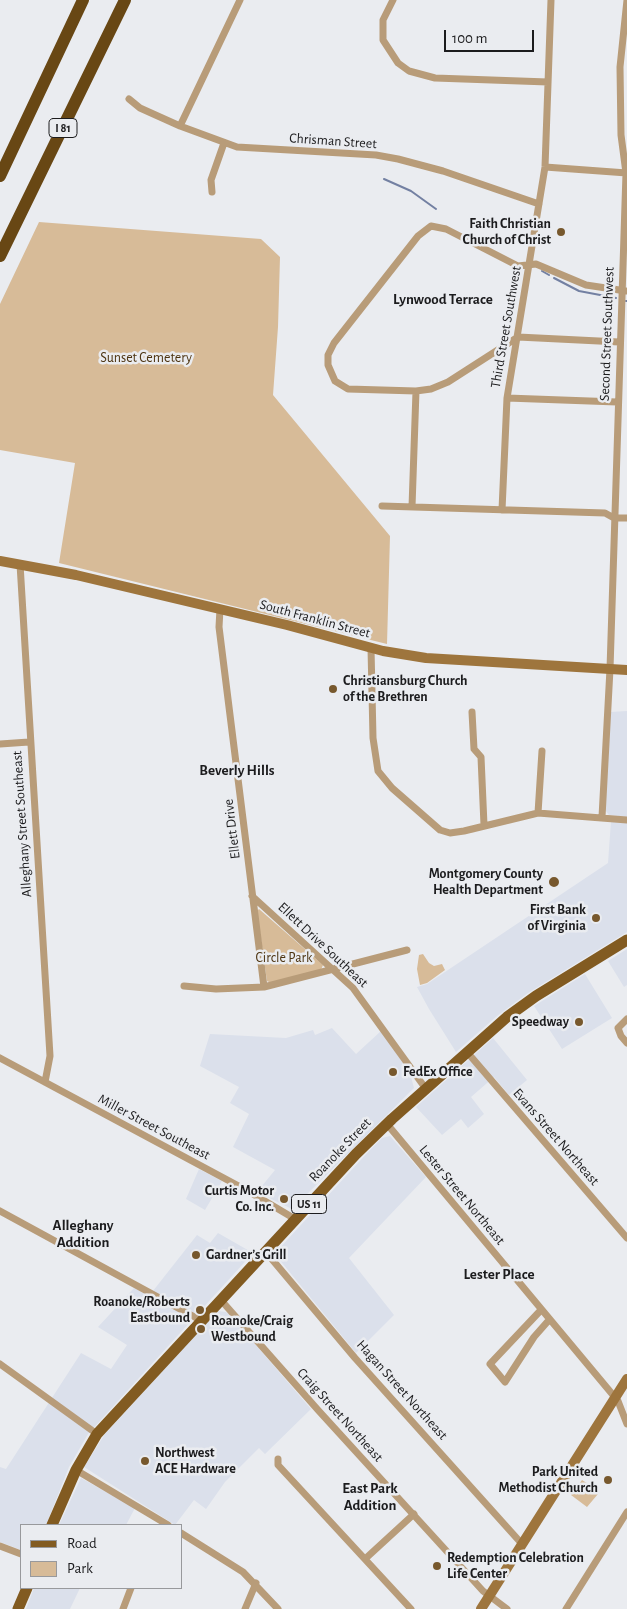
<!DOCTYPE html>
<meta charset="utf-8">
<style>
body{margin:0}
#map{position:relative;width:627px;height:1609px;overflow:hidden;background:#eaecf0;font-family:"Alegreya Sans",sans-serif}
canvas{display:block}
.legend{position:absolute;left:20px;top:1524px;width:162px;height:65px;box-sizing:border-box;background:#eaecf0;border:1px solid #98999c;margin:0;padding:6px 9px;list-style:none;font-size:15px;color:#1c1c1e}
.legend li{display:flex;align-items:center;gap:10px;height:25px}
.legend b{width:25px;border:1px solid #98999c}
.scale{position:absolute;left:444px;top:30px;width:90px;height:22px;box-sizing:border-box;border:2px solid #1c1c1e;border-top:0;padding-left:6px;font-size:15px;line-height:18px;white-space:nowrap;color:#1c1c1e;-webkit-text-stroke:4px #eaecf0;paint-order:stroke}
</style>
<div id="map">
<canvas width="627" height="1609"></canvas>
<ul class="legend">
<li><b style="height:6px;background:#825b21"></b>Road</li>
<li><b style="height:14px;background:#d7bb98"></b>Park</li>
</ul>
<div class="scale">100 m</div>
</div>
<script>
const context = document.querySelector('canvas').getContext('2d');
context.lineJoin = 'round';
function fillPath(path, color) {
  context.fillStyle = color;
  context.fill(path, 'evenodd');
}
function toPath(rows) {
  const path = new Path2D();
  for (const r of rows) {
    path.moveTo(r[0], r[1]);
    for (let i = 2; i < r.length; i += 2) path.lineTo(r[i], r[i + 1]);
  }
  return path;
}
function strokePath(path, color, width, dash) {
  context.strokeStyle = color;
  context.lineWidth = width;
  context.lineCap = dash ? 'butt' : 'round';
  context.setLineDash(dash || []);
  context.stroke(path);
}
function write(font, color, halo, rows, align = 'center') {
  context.font = font + ' "Alegreya Sans",sans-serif';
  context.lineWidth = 5;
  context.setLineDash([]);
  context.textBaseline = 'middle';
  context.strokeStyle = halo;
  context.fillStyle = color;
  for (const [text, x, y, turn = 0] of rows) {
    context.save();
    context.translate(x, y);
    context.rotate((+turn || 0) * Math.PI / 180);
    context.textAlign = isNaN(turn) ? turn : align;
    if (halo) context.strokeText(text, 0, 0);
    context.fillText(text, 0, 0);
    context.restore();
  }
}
fillPath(toPath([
 [627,711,627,817,609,815,605,810,610,712],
 [611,821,627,823,627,932,528,993,497,1016,456,1052,429,1009,417,987,427,984,608,863],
 [627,949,627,985,624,987,608,961],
 [585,974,612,1018,562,1049,534,1006],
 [332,1028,356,1054,381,1031,410,1073,414,1088,292,1209,257,1192,275,1170,233,1147,249,1114,230,1103,239,1087,200,1066,210,1034,286,1038,313,1030,315,1035],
 [493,1038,527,1080,509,1095,494,1077,471,1097,484,1114,468,1128,461,1119,442,1135,416,1107],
 [390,1136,426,1177,349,1258,394,1315,356,1353,278,1258,276,1252,369,1151,382,1138],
 [199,1169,222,1181,205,1210,186,1199],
 [218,1233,253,1253,88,1434,69,1467,46,1525,21,1525,21,1550,0,1542,0,1467,6,1469,81,1353,111,1369,127,1345,98,1327,134,1288,149,1296,197,1235,210,1243],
 [218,1311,226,1312,230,1315,311,1409,265,1454,259,1448,225,1482,206,1509,194,1500,175,1525,84,1467,105,1434],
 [81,1478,135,1508,126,1525,59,1525],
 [34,1588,80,1588,70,1609,26,1609]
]), '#dbe0eb');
fillPath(toPath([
 [39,222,261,239,280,257,278,327,273,395,390,536,387,644,59,563,75,463,0,450,0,304],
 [259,909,323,965,321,970,271,983,267,981,257,911],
 [423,954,429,963,434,966,442,964,445,970,427,983,420,985,417,969,419,955],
 [582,1480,596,1489,598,1494,587,1507,571,1495]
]), '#d7bb98');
strokePath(toPath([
 [384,179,411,191,436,209],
 [542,271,549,275],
 [554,278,579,291,616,298],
 [626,301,627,301]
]), '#7380a2', 2);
strokePath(toPath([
 [393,0,383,20,383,40,398,63,409,71,435,78,548,82],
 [129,99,140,108,180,126,237,147,376,155,398,159,443,171,539,204],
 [180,126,240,0],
 [545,167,627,173],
 [212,192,211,180,224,143],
 [619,342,518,337,448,382,431,389,416,391,348,389,335,381,328,365,328,355,334,343,418,236,431,226,446,229,518,266,536,264,586,285,626,291],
 [507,398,617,402],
 [382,506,605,513,614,518,627,518],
 [412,507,416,391],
 [502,510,507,398,545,167,551,0],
 [20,564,50,1056,45,1082],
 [220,609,219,627,264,987],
 [371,648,373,738,378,771,392,788,440,830,450,833,464,831,538,813,627,820],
 [472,712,474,749,481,757,484,825],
 [0,744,29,742],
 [538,813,542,751],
 [602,817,610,669,626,173,621,135,620,67,627,0],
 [252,896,353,988,426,1089],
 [184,986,216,989,264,987,407,950],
 [627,1019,618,1028,621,1036,627,1043],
 [467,1052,627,1238],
 [0,1058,248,1191,295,1219],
 [387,1124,618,1401,627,1424],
 [0,1211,200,1320],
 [265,1251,355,1358,522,1544],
 [220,1299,318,1410,483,1591,507,1609],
 [541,1310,490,1364,505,1382,534,1337,549,1320],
 [0,1364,97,1434],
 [278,1459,278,1465,411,1609],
 [76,1470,168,1525],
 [181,1533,243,1572,278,1609],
 [0,1546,21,1554],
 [365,1559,414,1514],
 [123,1609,131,1588],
 [245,1609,256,1583],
 [566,1609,627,1512]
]), '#b89c79', 7);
strokePath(toPath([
 [0,561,76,575,287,625,383,651,426,658,627,670],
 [481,1609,627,1379]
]), '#9e753d', 10);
strokePath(toPath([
 [52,1525,76,1470,97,1434,356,1154,392,1119,507,1017,536,996,627,940],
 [18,1609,27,1588]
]), '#825b21', 11);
strokePath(toPath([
 [0,176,83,0],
 [0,256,125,0]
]), '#684714', 12);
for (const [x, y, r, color] of [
 [561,232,5,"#77582d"],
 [333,689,5,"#77582d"],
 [554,882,6,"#77582d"],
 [596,918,5,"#77582d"],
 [579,1022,5,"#77582d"],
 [393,1072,5,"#77582d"],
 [284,1199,5,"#77582d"],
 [196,1255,5,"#77582d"],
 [200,1310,5,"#77582d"],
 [201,1329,5,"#77582d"],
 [145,1461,5,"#77582d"],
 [608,1480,5,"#77582d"],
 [437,1566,5,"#77582d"]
]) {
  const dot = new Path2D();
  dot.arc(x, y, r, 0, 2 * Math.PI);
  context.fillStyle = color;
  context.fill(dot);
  strokePath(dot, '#eaecf0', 2);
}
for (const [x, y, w] of [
 [63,128,28],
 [309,1204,35]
]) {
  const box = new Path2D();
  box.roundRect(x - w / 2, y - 9.5, w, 19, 4);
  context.fillStyle = '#eaecf0';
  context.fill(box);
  strokePath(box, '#1c1c1e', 1);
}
write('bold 12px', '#1c1c1e', null, [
 ["I 81",63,128],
 ["US 11",309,1204]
]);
write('14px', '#1c1c1e', '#eaecf0', [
 ["Chrisman Street",333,141,4],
 ["Third Street Southwest",506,327,-80],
 ["Second Street Southwest",607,334,-88],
 ["South Franklin Street",315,619,15],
 ["Alleghany Street Southeast",22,824,-94],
 ["Ellett Drive",232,829,-97],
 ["Ellett Drive Southeast",323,945,43],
 ["Miller Street Southeast",154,1127,28],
 ["Evans Street Northeast",556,1137,49],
 ["Roanoke Street",340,1150,-46],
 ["Lester Street Northeast",462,1195,50],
 ["Hagan Street Northeast",402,1390,48],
 ["Craig Street Northeast",340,1415,48]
]);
write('bold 14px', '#1c1c1e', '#eaecf0', [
 ["Faith Christian",551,224],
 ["Church of Christ",551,240],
 ["Christiansburg Church",343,681,"left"],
 ["of the Brethren",343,697,"left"],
 ["Montgomery County",543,874],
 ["Health Department",543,890],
 ["First Bank",586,910],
 ["of Virginia",586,926],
 ["Speedway",569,1022],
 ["FedEx Office",403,1072,"left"],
 ["Curtis Motor",274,1191],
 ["Co. Inc.",274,1207],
 ["Gardner’s Grill",206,1255,"left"],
 ["Roanoke/Roberts",190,1302],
 ["Eastbound",190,1318],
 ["Roanoke/Craig",211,1321,"left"],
 ["Westbound",211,1337,"left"],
 ["Northwest",155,1453,"left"],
 ["ACE Hardware",155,1469,"left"],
 ["Park United",598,1472],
 ["Methodist Church",598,1488],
 ["Redemption Celebration",447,1558,"left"],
 ["Life Center",447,1574,"left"]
], 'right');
write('14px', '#4d3411', '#eaecf0', [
 ["Sunset Cemetery",146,358],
 ["Circle Park",284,958]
]);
write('bold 15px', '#1c1c1e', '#eaecf0', [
 ["Lynwood Terrace",443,299],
 ["Beverly Hills",237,770],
 ["Alleghany",83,1225],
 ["Addition",83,1242],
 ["Lester Place",499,1274],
 ["East Park",370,1488],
 ["Addition",370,1505]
]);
</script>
